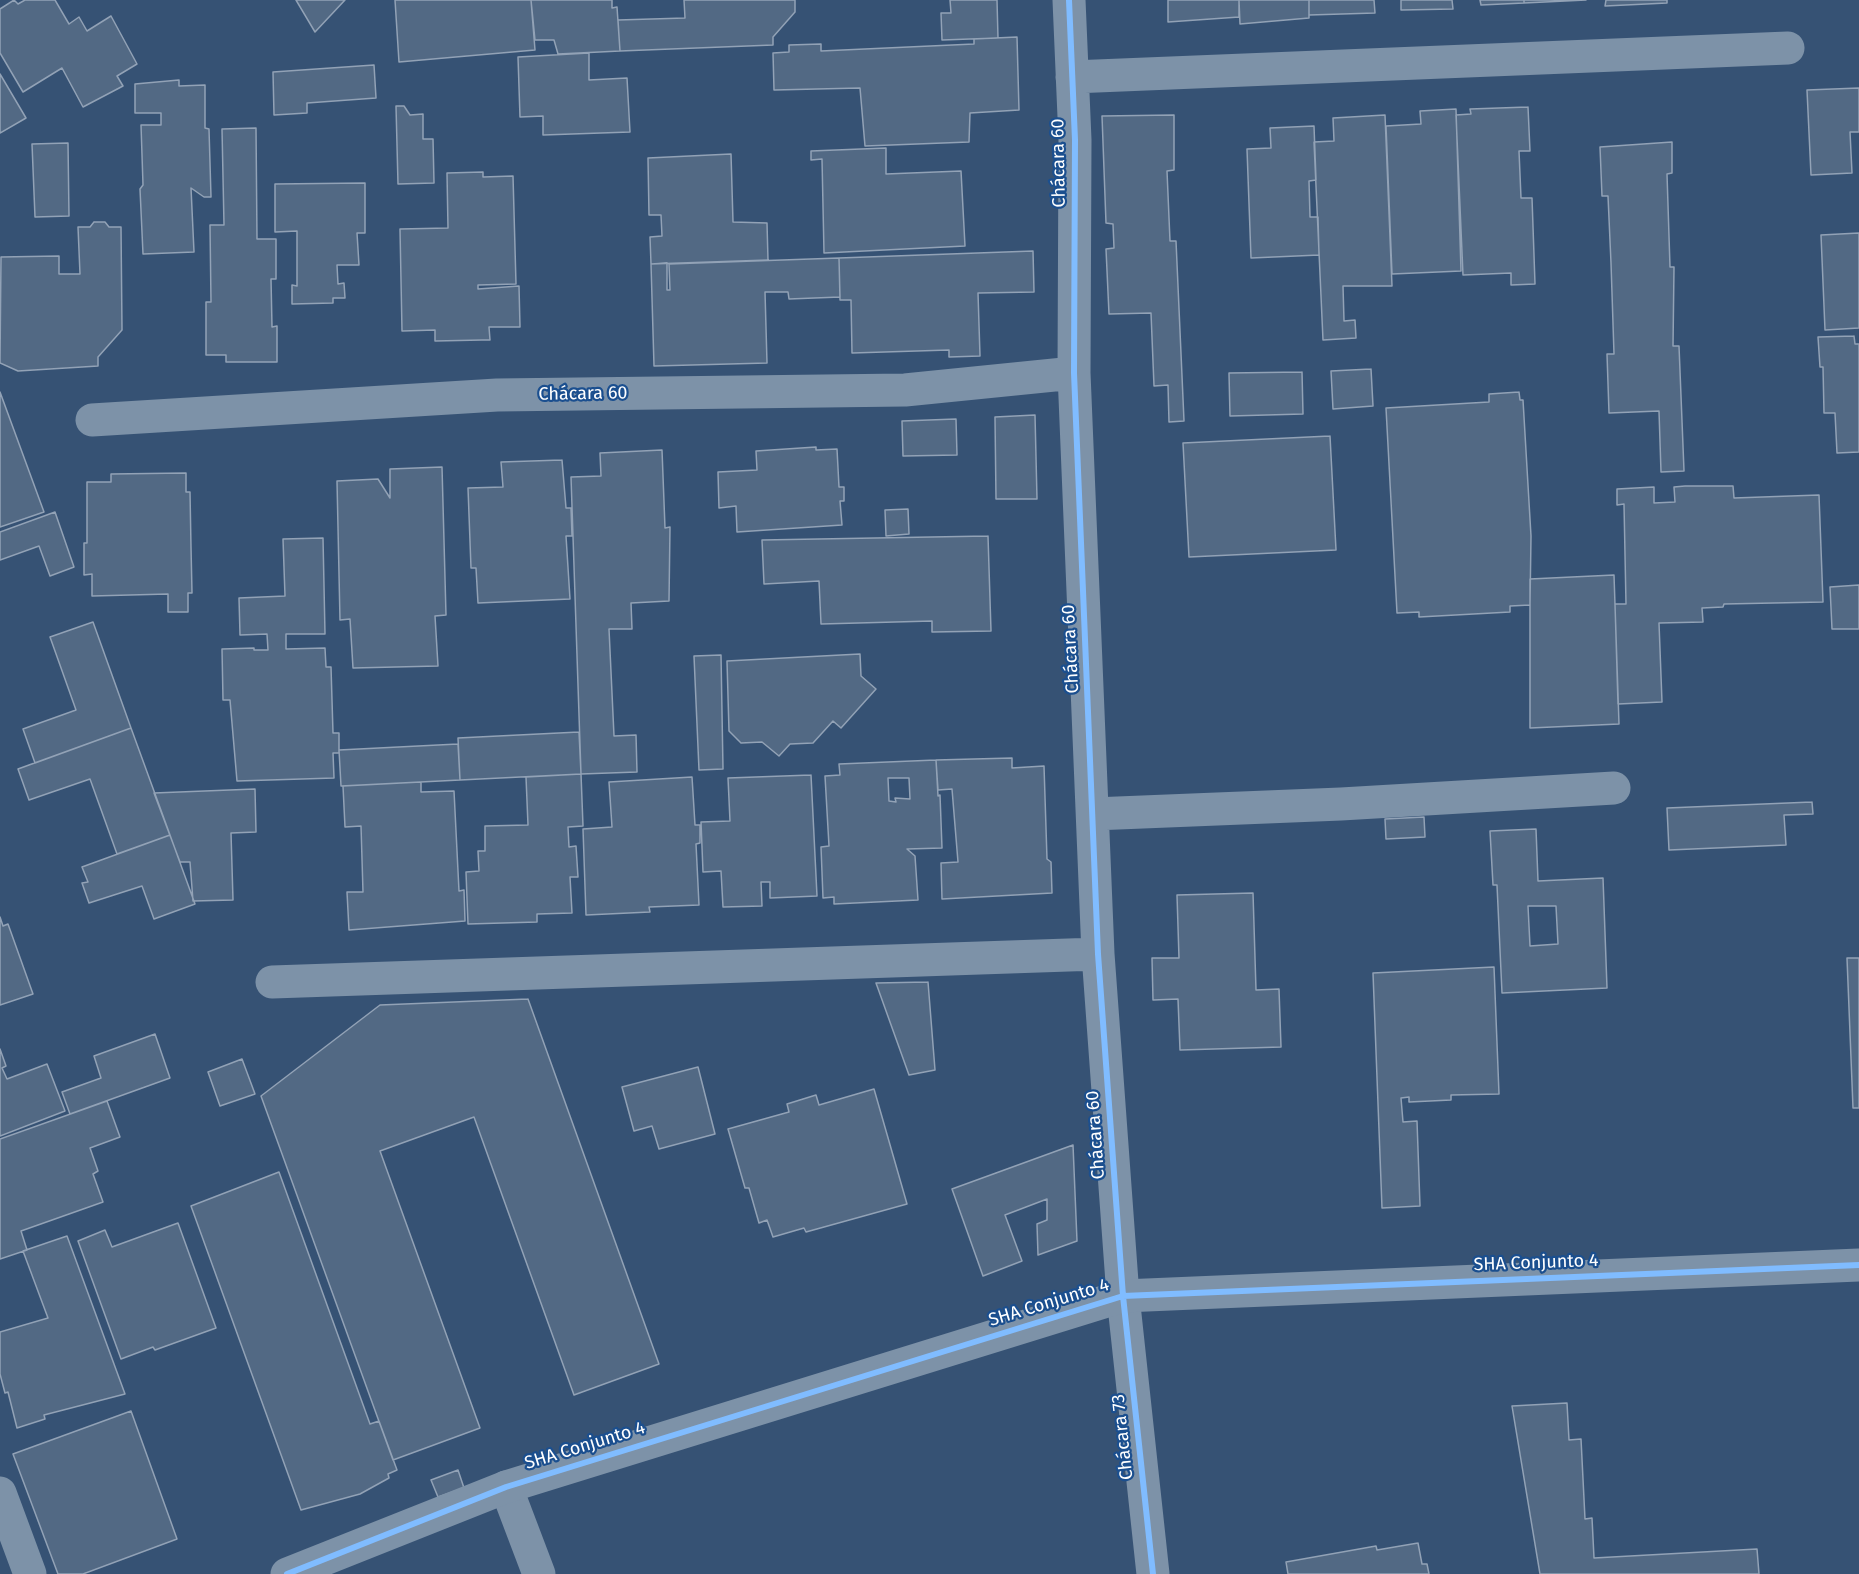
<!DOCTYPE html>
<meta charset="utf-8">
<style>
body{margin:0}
canvas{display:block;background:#365274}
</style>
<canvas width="1859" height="1574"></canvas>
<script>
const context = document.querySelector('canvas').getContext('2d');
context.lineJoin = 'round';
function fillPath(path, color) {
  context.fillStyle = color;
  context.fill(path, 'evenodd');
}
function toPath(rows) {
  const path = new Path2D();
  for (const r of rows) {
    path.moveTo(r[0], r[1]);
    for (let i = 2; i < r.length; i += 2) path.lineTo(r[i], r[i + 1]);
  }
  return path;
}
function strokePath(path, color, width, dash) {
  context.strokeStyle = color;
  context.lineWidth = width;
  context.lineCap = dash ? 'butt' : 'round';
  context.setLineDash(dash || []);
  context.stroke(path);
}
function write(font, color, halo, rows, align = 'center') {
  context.font = font + ' "Fira Sans",sans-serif';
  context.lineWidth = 4.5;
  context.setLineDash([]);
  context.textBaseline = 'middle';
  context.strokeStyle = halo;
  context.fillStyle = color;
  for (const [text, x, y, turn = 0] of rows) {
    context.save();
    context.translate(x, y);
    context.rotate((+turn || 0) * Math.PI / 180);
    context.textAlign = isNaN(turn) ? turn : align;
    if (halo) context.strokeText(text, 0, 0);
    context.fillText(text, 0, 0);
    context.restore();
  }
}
const building = toPath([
 [14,0,18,4,25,0,55,0,69,24,79,17,87,31,111,16,137,64,117,76,123,86,83,107,62,68,23,92,0,53,0,9,14,0],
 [296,0,345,0,315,32,296,0],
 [395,0,531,0,535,50,399,62,395,0],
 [531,0,612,0,612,8,617,7,620,51,558,54,554,40,535,40,531,0],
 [684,0,795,0,795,12,773,37,773,45,620,51,618,20,685,18,684,0],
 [950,0,997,0,998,38,942,40,941,13,951,13,950,0],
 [1168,0,1239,0,1239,17,1168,22,1168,0],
 [1239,0,1309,0,1309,18,1240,24,1239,0],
 [1309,0,1374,0,1375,13,1309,15,1309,0],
 [1401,0,1452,0,1453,9,1401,10,1401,0],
 [1480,0,1524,0,1524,3,1481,5,1480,0],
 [1524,0,1586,0,1524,3,1524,0],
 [1606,0,1667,0,1667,3,1605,6,1606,0],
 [1017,37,1019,110,970,113,969,142,865,146,860,88,774,90,773,53,789,52,789,45,821,44,821,51,974,44,974,39,1017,37],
 [589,53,589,80,627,78,630,132,543,135,543,116,520,117,518,57,589,53],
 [374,65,376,98,307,103,307,113,274,115,273,72,374,65],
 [0,74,26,118,0,133,0,74],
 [179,80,179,86,205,85,205,128,209,129,211,197,204,197,191,188,194,252,143,254,140,189,143,185,141,125,161,125,161,113,135,113,135,84,179,80],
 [1859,88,1859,132,1850,132,1852,173,1811,175,1807,90,1859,88],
 [396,106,404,106,410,115,423,114,423,139,433,139,434,183,398,184,396,106],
 [1528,107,1530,151,1519,151,1521,198,1532,198,1535,284,1511,285,1511,273,1463,275,1456,115,1471,114,1470,109,1528,107],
 [1456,109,1461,271,1392,274,1386,126,1421,124,1420,111,1456,109],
 [1174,115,1174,170,1167,171,1170,241,1176,241,1184,421,1169,422,1168,385,1154,386,1151,313,1109,314,1106,249,1114,248,1113,224,1106,223,1102,116,1174,115],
 [1385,115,1392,286,1343,286,1344,321,1355,320,1356,338,1323,340,1314,142,1334,141,1333,118,1385,115],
 [1314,126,1316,180,1309,181,1310,217,1318,217,1319,255,1251,258,1247,149,1271,148,1270,128,1314,126],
 [256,128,257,239,276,239,276,279,271,279,272,327,277,326,277,362,226,362,226,355,206,355,206,302,211,302,210,225,224,225,222,129,256,128],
 [1672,142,1672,173,1667,174,1670,267,1674,267,1673,346,1679,346,1684,471,1661,472,1659,411,1609,413,1607,354,1614,354,1611,263,1608,196,1602,196,1600,147,1672,142],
 [68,143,69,216,35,217,32,144,68,143],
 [886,148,886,174,961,171,965,246,824,253,822,159,811,160,811,151,886,148],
 [731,154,733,222,767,223,768,260,651,264,650,237,662,236,661,215,649,215,648,158,731,154],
 [483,172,483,177,513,176,516,284,478,285,478,289,519,286,520,327,489,327,490,340,482,340,435,341,435,330,402,331,400,229,448,228,447,173,483,172],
 [365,183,365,233,357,233,359,265,337,265,338,284,344,283,345,298,333,298,333,303,292,304,292,285,297,286,297,231,275,232,275,184,365,183],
 [94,222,105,222,109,227,121,227,122,330,98,357,98,366,18,371,0,363,1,257,59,256,59,274,80,274,78,227,90,227,94,222],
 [1859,233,1859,328,1825,330,1821,235,1859,233],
 [1033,251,1034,292,978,293,980,356,949,357,949,350,852,353,851,300,840,300,839,258,1033,251],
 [839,258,840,297,789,299,788,292,765,292,767,363,654,366,651,264,667,263,667,290,670,290,669,264,839,258],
 [1854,336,1855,344,1859,344,1859,452,1837,453,1835,413,1824,413,1823,367,1820,367,1818,337,1854,336],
 [1371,369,1373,406,1333,409,1331,371,1371,369],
 [1302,372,1303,414,1230,416,1229,373,1302,372],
 [0,392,44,512,0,527,0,392],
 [1519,392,1520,400,1523,400,1531,536,1530,605,1510,606,1510,612,1419,617,1419,612,1397,613,1386,408,1489,402,1489,394,1519,392],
 [1035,415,1037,499,996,499,995,417,1035,415],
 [956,419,957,455,903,456,902,421,956,419],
 [1330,436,1336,550,1189,557,1183,443,1330,436],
 [816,447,816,450,837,449,839,487,844,487,844,501,840,501,842,525,737,532,736,506,719,508,718,472,757,470,756,451,816,447],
 [662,450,665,528,670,527,669,601,631,603,632,629,609,629,614,736,636,735,637,772,581,774,571,477,601,476,600,453,662,450],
 [562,460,566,508,571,508,572,536,566,536,570,599,478,603,476,568,471,568,468,488,503,487,501,462,562,460],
 [442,467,446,615,435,616,438,666,353,668,350,619,340,620,337,481,378,479,390,498,390,469,442,467],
 [186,473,186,492,190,492,191,547,192,593,188,593,188,612,168,612,168,594,92,596,92,574,84,575,84,543,87,543,87,482,111,482,111,474,186,473],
 [1685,486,1733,486,1734,498,1819,495,1823,602,1724,604,1723,607,1702,608,1703,622,1659,623,1662,702,1618,704,1615,604,1626,604,1624,504,1617,505,1617,489,1654,487,1654,503,1675,502,1674,487,1685,486],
 [908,509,909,534,886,536,885,510,908,509],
 [55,512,74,567,50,576,39,546,0,560,0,532,55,512],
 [988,536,991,631,932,632,932,621,821,624,819,581,764,584,762,540,988,536],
 [323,538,325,634,286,634,286,649,325,648,326,667,331,667,333,733,339,733,339,753,333,753,334,778,237,781,230,700,223,700,222,649,254,648,254,650,268,650,267,634,240,635,239,598,285,596,283,539,323,538],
 [1614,575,1619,724,1530,728,1530,579,1614,575],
 [1859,585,1859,629,1832,629,1830,587,1859,585],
 [93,622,131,728,35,763,23,729,76,710,50,637,93,622],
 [860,654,861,676,876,689,841,728,833,721,813,743,790,744,779,756,762,742,741,743,729,731,727,661,860,654],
 [721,655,723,769,699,770,694,656,721,655],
 [131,728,170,835,117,854,90,779,29,800,18,769,131,728],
 [579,732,581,774,460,780,458,738,579,732],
 [458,744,460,780,341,786,339,750,458,744],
 [1012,758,1012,768,1044,766,1047,859,1051,862,1052,893,942,899,941,863,958,862,952,789,938,790,936,760,1012,758],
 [936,760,938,796,940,795,942,848,907,849,915,856,918,900,834,904,834,897,823,898,821,847,829,846,825,776,840,775,839,764,936,760],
 [888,778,909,778,910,799,895,798,896,802,889,801,888,778],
 [581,774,583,826,568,827,569,847,576,846,578,877,570,877,572,913,537,914,537,922,468,924,466,872,479,871,478,851,485,851,485,826,528,825,526,777,581,774],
 [811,775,817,896,770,898,770,882,761,882,762,906,723,907,721,871,703,872,701,822,730,821,728,778,811,775],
 [692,777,695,825,700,825,700,843,696,844,699,905,649,907,650,912,586,915,583,829,612,827,609,782,692,777],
 [421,782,421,792,454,791,459,891,464,890,465,921,349,930,347,892,363,892,361,826,345,827,343,786,421,782],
 [255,789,256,832,231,833,233,900,193,901,190,862,180,862,154,793,255,789],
 [1812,802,1813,814,1784,815,1786,845,1669,850,1667,808,1812,802],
 [1424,817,1425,837,1386,839,1385,819,1424,817],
 [1536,829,1538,881,1603,878,1607,988,1502,993,1497,885,1493,885,1490,831,1536,829],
 [1528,906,1556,906,1558,944,1530,946,1528,906],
 [170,835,195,904,154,919,142,886,89,903,82,883,88,882,82,867,170,835],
 [1253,893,1256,990,1279,989,1281,1047,1180,1050,1178,999,1153,1000,1152,958,1179,958,1177,895,1253,893],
 [0,917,3,926,8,924,33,994,0,1005,0,917],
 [1847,958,1859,958,1859,1108,1853,1108,1847,958],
 [1494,967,1499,1094,1451,1095,1451,1100,1409,1102,1409,1097,1401,1098,1403,1122,1417,1121,1420,1206,1382,1208,1373,973,1494,967],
 [928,982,935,1070,909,1075,876,983,928,982],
 [528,999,659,1364,574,1395,474,1117,380,1151,480,1428,393,1460,261,1096,380,1005,528,999],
 [155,1034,170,1078,70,1114,62,1092,101,1078,94,1056,155,1034],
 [0,1049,6,1066,2,1068,7,1079,47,1064,65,1111,0,1136,0,1049],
 [242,1059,255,1094,220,1106,208,1072,242,1059],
 [698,1067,715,1134,659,1149,652,1126,634,1131,622,1087,698,1067],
 [874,1089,907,1204,806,1232,804,1228,773,1237,767,1220,759,1223,749,1188,745,1188,728,1129,789,1112,787,1104,816,1095,819,1105,874,1089],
 [107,1101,120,1137,90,1148,98,1171,93,1174,103,1202,21,1231,27,1250,0,1259,0,1139,107,1101],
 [1073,1145,1077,1241,1038,1255,1037,1224,1047,1220,1047,1199,1005,1215,1022,1261,983,1276,952,1189,1073,1145],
 [279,1172,370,1424,379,1421,397,1470,388,1474,389,1478,360,1494,301,1510,191,1206,279,1172],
 [178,1223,216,1328,155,1350,153,1347,121,1359,78,1241,105,1230,112,1247,178,1223],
 [67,1236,125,1394,44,1415,45,1419,17,1428,8,1392,5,1393,0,1374,0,1332,48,1318,23,1251,67,1236],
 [1567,1403,1569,1440,1581,1439,1585,1519,1592,1518,1594,1558,1757,1549,1759,1574,1540,1574,1512,1406,1567,1403],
 [131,1411,177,1539,83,1574,58,1574,13,1454,131,1411],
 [458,1470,464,1488,438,1497,431,1480,458,1470],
 [1418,1543,1422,1564,1427,1564,1429,1574,1288,1574,1286,1562,1376,1546,1377,1550,1418,1543]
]);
fillPath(building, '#526984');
strokePath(building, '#92a2b6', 1.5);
strokePath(toPath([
 [1069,0,1075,140,1074,373,1098,954,1123,1296,1153,1574],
 [1072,77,1788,48],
 [92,420,497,395,905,390,1074,373],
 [1093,814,1341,804,1614,788],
 [272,982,1098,954],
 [506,1487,539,1574],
 [0,1493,30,1574]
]), '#7d92a8', 33);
strokePath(toPath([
 [287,1574,506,1487,1123,1296,1859,1265]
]), '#7d92a8', 33);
strokePath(toPath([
 [1069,0,1075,140,1074,373,1098,954,1123,1296,1153,1574],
 [287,1574,506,1487,1123,1296,1859,1265]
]), '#80bcff', 6);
write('18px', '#fff', '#1b4f8f', [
 ["Chácara 60",1059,163,-91],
 ["Chácara 60",583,394,-1],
 ["Chácara 60",1071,649,-93],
 ["Chácara 60",1096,1135,-94],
 ["SHA Conjunto 4",1536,1263,-2],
 ["SHA Conjunto 4",1049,1303,-17],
 ["Chácara 73",1123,1437,-96],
 ["SHA Conjunto 4",585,1446,-17]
]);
</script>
